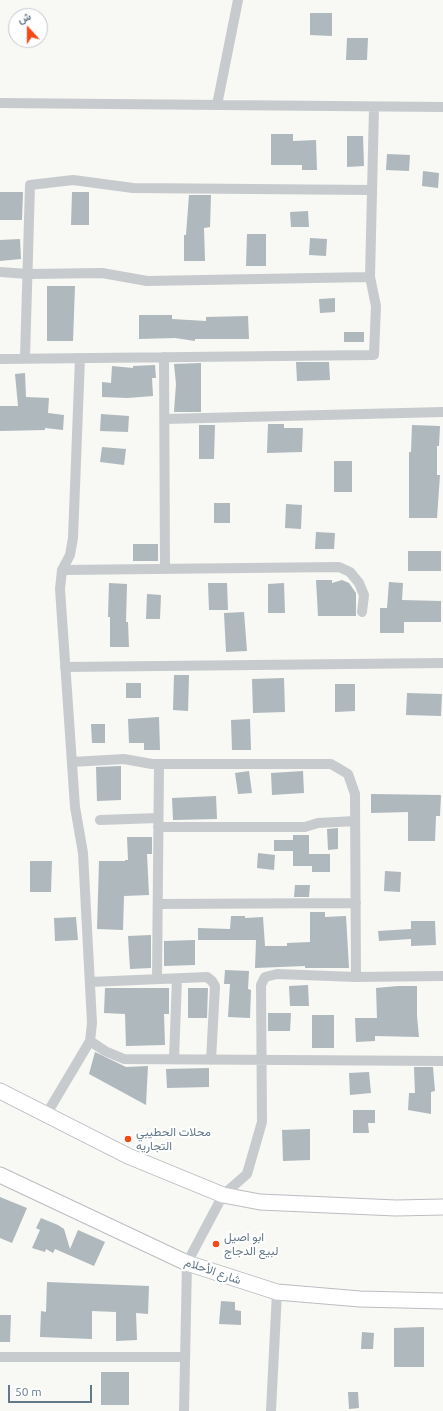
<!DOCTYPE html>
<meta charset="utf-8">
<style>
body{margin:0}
#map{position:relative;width:443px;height:1411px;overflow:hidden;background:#f8f8f4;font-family:Ubuntu,Vazirmatn,sans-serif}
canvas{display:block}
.north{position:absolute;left:8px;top:8px;width:40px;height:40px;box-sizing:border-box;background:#fff;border:1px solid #c1c9cf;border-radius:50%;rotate:339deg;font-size:11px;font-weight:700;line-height:16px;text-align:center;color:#637888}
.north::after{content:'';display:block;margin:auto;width:14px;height:18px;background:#f34818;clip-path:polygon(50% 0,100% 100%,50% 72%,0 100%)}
.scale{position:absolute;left:8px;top:1385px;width:84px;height:18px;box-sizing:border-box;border:2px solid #637888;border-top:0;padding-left:5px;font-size:12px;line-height:14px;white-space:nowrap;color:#637888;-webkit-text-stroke:3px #fff;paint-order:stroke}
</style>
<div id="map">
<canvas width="443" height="1411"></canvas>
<div class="north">ش</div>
<div class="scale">50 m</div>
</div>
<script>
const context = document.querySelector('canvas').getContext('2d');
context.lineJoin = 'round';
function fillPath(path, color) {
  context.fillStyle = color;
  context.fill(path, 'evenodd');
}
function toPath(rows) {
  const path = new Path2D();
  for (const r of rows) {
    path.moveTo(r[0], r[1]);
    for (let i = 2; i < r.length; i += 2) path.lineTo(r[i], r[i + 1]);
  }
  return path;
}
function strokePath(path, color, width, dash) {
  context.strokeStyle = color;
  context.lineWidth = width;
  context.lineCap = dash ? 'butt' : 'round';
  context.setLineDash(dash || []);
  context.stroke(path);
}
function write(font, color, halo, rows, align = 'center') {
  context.font = font + ' Ubuntu,Vazirmatn,sans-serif';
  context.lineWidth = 4;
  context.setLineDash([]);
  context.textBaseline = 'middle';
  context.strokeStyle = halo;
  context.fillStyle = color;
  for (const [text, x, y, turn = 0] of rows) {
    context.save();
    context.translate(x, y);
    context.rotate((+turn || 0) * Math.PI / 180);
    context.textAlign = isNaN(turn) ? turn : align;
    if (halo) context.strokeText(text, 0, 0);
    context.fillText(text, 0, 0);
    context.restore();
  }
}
fillPath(toPath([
 [310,13,332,13,332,36,310,35],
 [347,38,368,38,367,60,346,60],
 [271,134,293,134,293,141,316,140,317,170,302,170,302,165,271,165],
 [347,136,363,136,364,166,347,167],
 [387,154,410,155,409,171,386,170],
 [423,171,439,173,438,188,422,186],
 [0,192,23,192,22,220,0,220],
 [72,192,89,192,89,225,71,225],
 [189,195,211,195,210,227,204,228,205,261,184,261,184,235,186,235],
 [308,211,309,227,291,227,290,212],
 [247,234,266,234,266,266,246,266],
 [310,238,327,239,326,256,309,255],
 [20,239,21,259,0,261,0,240],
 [47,286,75,286,73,341,47,341],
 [335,298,335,312,320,313,319,299],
 [139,315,172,315,172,319,206,321,206,317,248,316,249,339,195,339,195,341,175,338,139,339],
 [344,332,364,332,364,342,344,342],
 [296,362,329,362,330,380,297,381],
 [201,363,201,412,174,412,176,384,174,364],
 [155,365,156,378,152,378,153,396,128,398,102,397,102,382,111,383,112,366,133,368,133,366],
 [25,373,26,397,49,398,48,413,64,415,63,430,45,428,45,430,0,431,0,406,18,406,15,374],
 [101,414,129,416,128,432,100,431],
 [268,424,284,424,284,428,303,428,302,452,267,453],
 [199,425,215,425,214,459,199,459],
 [412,425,440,426,439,446,437,446,437,475,440,475,437,518,409,518,409,452,411,452],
 [102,447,126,449,124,465,100,462],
 [334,461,352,461,352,492,334,492],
 [214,503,230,503,230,523,214,523],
 [286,504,302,505,301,529,285,528],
 [316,532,335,533,334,549,315,549],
 [133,544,158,544,158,561,133,561],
 [408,551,441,551,441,571,408,571],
 [316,580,332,580,332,583,342,580,349,583,356,593,356,616,318,616],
 [389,582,403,583,402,600,441,601,441,622,404,622,404,633,380,633,380,608,387,608],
 [109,583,127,584,126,622,128,622,129,647,110,647,110,617,108,617],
 [208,583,227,583,228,610,209,610],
 [284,583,285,613,268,613,268,584],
 [147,594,161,595,160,619,146,619],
 [244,612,247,651,226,652,224,613],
 [174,675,189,675,188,711,173,710],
 [284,678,285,712,253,713,252,679],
 [126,683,141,683,141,698,126,698],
 [335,684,355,684,355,711,335,712],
 [407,693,442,694,441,716,406,715],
 [159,717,160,750,144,750,144,743,129,743,128,719],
 [250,719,251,750,232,750,231,720],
 [91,724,105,724,105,743,92,743],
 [121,766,121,800,97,801,96,767],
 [249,771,252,793,238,794,235,773],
 [303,771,304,793,272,795,271,773],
 [371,794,441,795,440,816,436,816,435,841,408,841,408,812,371,813],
 [216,796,217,819,173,820,172,798],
 [338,828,338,849,328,850,327,829],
 [293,835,309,835,309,854,330,854,330,872,312,872,312,866,293,866,293,851,274,851,274,840,293,840],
 [127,837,152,837,152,854,147,854,149,895,124,896,123,930,97,929,99,861,125,861,125,860,128,860],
 [258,853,275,855,274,870,257,868],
 [30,861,52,861,51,892,30,892],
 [385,871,401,872,400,892,384,891],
 [295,885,310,885,309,897,294,897],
 [310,912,325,912,325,917,346,916,349,968,305,968,305,966,255,968,256,940,198,940,198,928,230,929,231,916,245,916,245,918,263,917,265,946,287,946,287,943,310,942],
 [76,917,78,940,55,941,54,918],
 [411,921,435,921,436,945,411,946,411,939,379,941,378,931,411,929],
 [151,935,151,968,130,969,128,936],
 [195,940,195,965,164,966,164,941],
 [225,970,249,971,248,989,251,990,250,1018,228,1017,230,984,224,984],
 [308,985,309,1006,290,1006,289,986],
 [398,986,417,986,417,1016,419,1037,375,1036,375,1041,356,1042,355,1018,377,1018,376,988],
 [105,988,169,988,169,1014,164,1014,165,1045,126,1046,125,1014,104,1013],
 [188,988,208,988,207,1018,188,1018],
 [268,1013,291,1013,290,1031,268,1031],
 [312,1015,334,1015,334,1048,312,1048],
 [95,1052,126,1067,148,1066,146,1105,89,1074],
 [414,1067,433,1067,435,1091,431,1092,431,1114,408,1110,409,1093,415,1093],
 [209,1068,209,1087,167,1088,166,1069],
 [369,1072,371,1093,350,1095,349,1073],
 [353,1110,375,1110,375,1123,368,1123,369,1133,353,1133],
 [310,1129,310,1160,283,1161,282,1130],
 [0,1197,27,1208,12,1243,0,1238],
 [41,1218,58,1225,64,1229,70,1249,78,1230,105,1242,94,1266,55,1249,53,1253,46,1249,45,1252,32,1248,40,1230,36,1228],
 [47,1282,149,1286,148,1314,136,1313,137,1340,116,1341,116,1312,92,1311,92,1339,40,1337,41,1311,46,1312],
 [221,1301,235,1302,235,1310,241,1311,241,1325,219,1324],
 [0,1315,11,1315,10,1342,0,1342],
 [424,1327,424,1367,394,1367,394,1328],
 [362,1332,374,1333,373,1349,361,1349],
 [101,1372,129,1372,129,1405,101,1405],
 [348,1392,358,1392,359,1408,349,1409]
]), '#aeb8bd');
const primary = toPath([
 [0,1091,128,1156,223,1195,260,1202,396,1208,443,1207],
 [0,1175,187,1263,277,1292,360,1299,443,1301]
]);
strokePath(primary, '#babec2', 17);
strokePath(toPath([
 [0,103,443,107],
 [217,105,238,0],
 [0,272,28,274,102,273,147,281,370,277],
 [164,357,165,569],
 [25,358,30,185,73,180,133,188,372,190],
 [0,359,374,355,376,306,370,277,374,107],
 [165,419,443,412],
 [62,570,339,567,350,572,359,583,364,595,362,612],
 [65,667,443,663],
 [72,762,124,759,152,764,331,764,348,774,355,794,356,977],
 [100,820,158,818],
 [158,827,305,827,318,823,355,821],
 [158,904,356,903],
 [157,979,159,764],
 [90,982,207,977,212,981,215,986,211,1060],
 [90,1041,105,1051,124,1059,443,1061],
 [174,1059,177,979],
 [46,1115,90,1041,92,1023,83,853,75,807,60,589,62,570,70,555,73,538,80,358],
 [0,1357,185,1357],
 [184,1411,187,1263,223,1195,247,1174,262,1122,261,985,265,977,277,974,356,977,443,976],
 [271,1411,277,1292]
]), '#c7cbce', 10);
strokePath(primary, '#fff', 15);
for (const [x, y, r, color] of [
 [128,1139,4,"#f34818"],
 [216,1244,4,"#f34818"]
]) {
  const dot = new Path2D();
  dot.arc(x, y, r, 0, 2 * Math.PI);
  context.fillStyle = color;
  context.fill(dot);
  strokePath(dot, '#fff', 1.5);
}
write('12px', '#637888', '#fff', [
 ["محلات الحطيبي",136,1132],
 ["التجاريه",136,1146],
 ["ابو اصيل",224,1237],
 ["لبيع الدجاج",224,1251]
], 'left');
write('12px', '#637888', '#fff', [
 ["شارع الأحلام",213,1271,19]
]);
</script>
